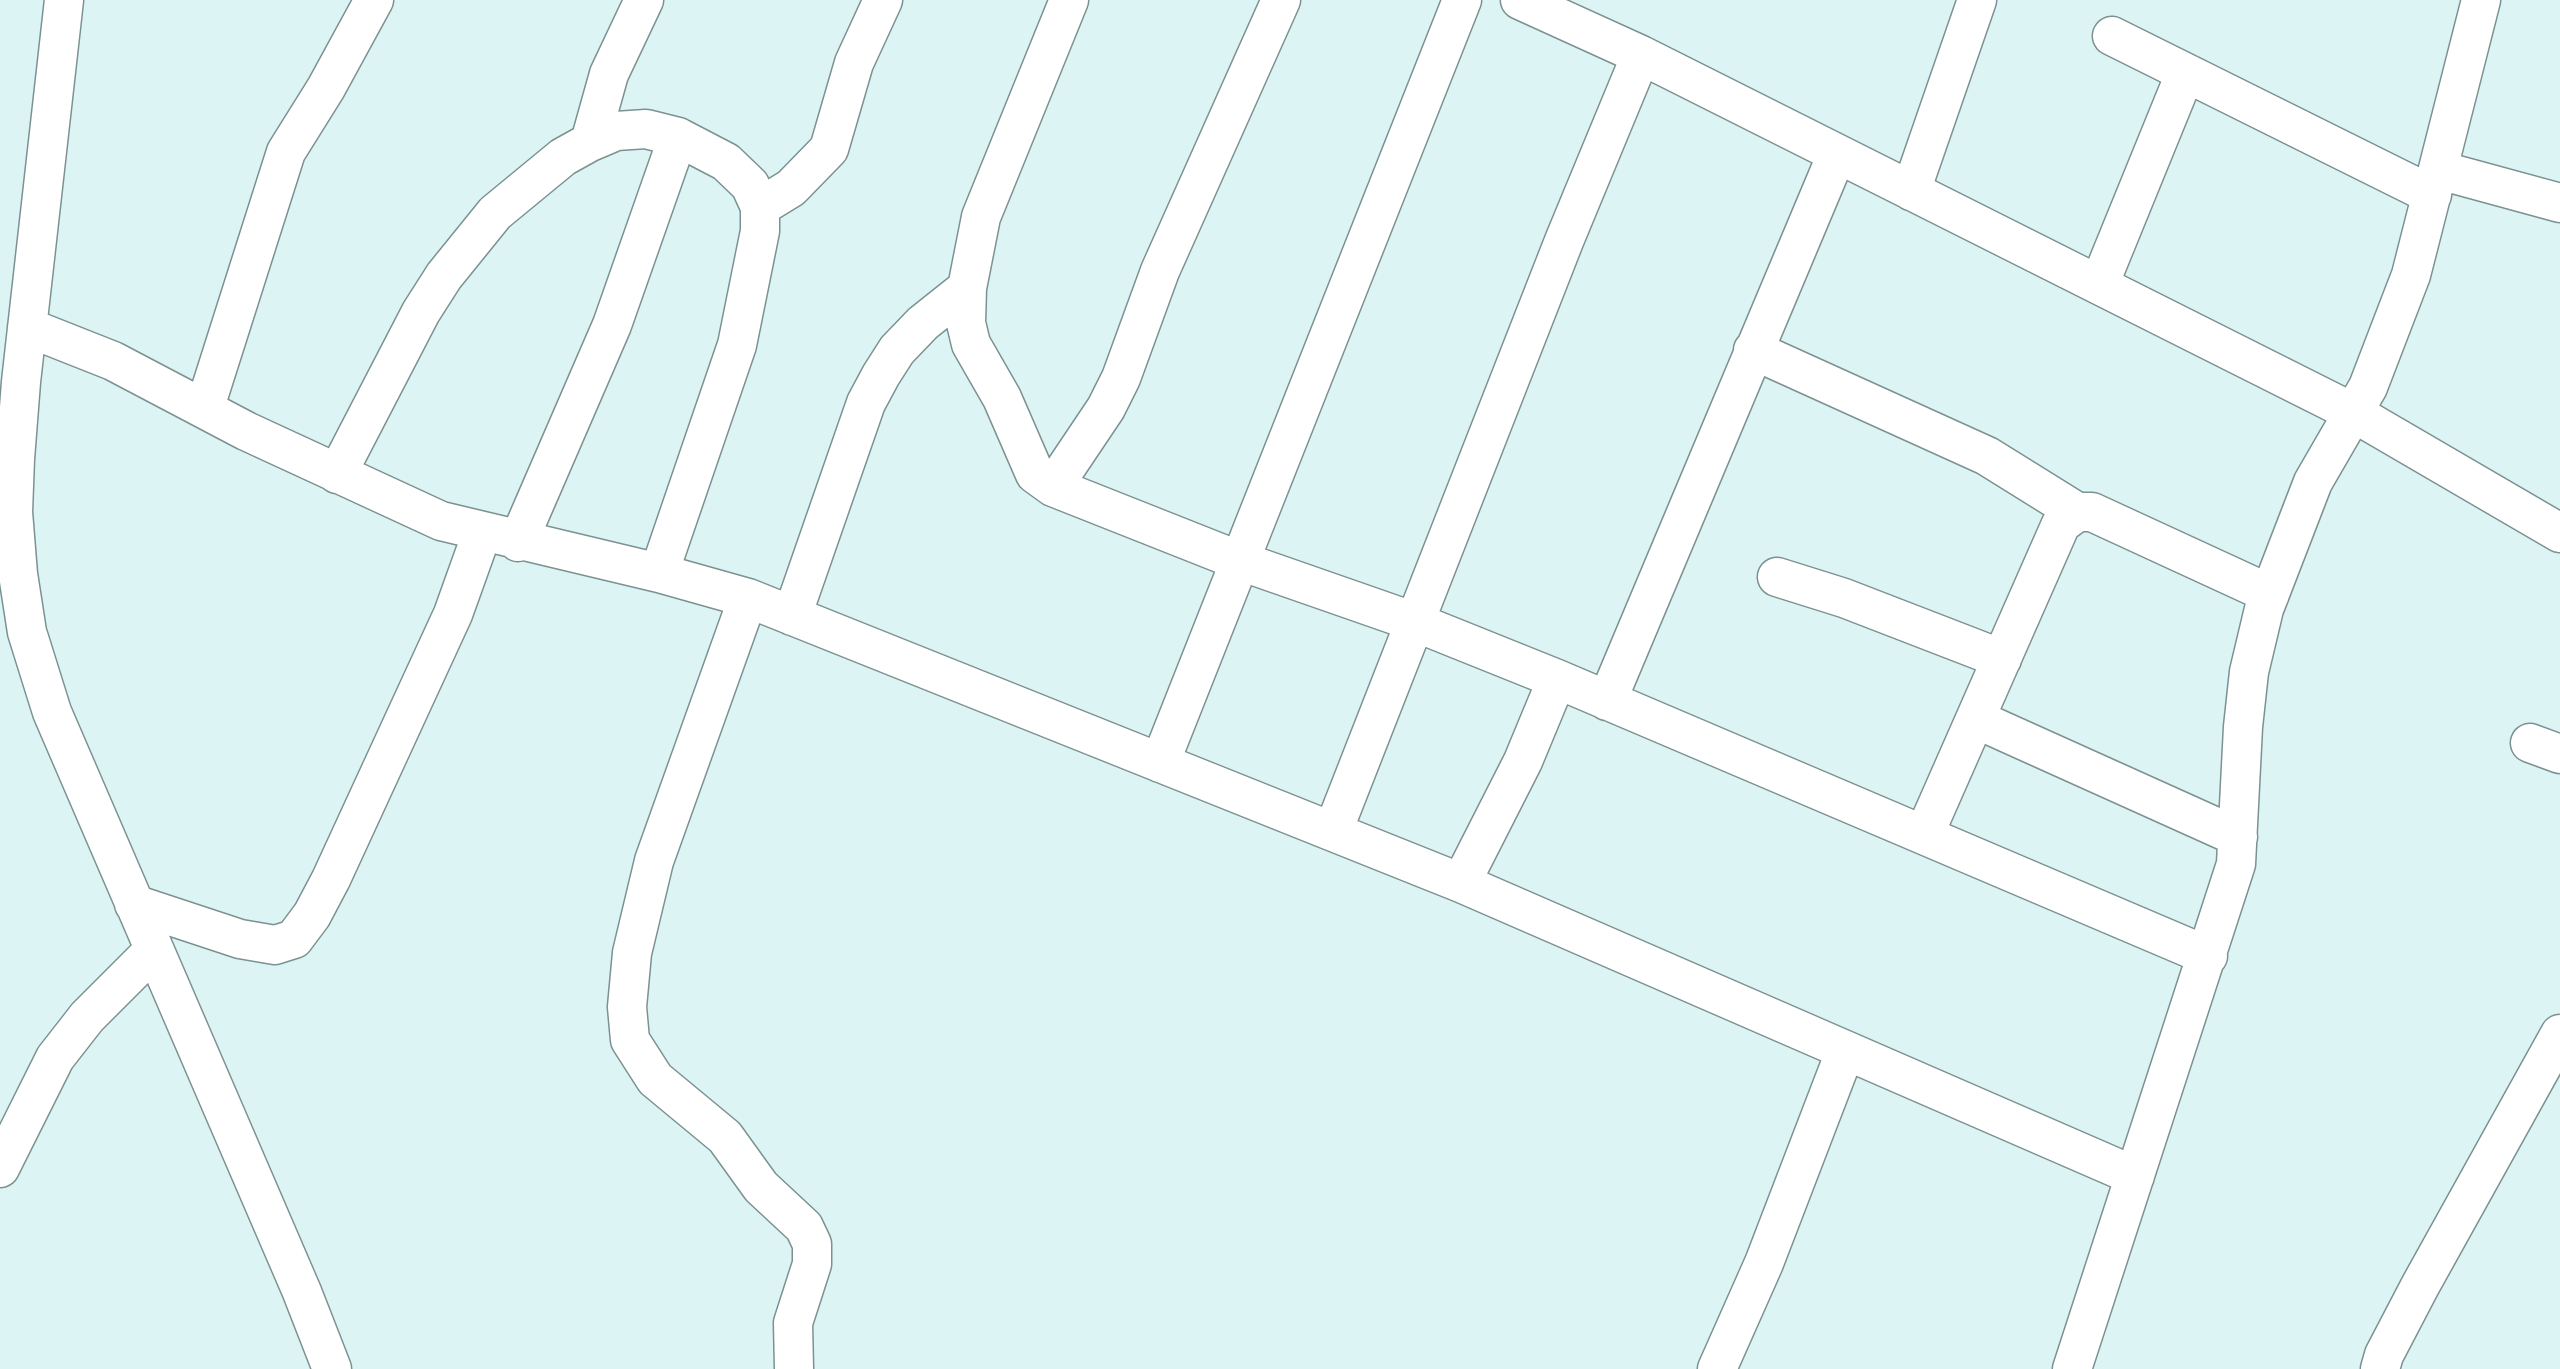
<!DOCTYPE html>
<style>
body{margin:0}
canvas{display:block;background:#ddf4f5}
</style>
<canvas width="2560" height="1369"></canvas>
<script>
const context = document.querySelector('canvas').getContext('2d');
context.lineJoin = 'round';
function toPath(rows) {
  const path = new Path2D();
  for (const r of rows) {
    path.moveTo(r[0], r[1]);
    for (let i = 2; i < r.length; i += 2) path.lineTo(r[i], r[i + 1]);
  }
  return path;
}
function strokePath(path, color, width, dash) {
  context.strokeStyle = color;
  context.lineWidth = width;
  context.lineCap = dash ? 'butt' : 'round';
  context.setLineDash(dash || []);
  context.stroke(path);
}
const minor = toPath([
 [64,0,21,382,15,459,13,512,18,574,27,632,52,712,302,1292,332,1369],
 [1069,0,981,217,967,288,966,323,971,344,1002,398,1035,474,1053,487,1240,561,1415,622,1557,679,2208,956],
 [1520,0,1641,55,2354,413,2560,533],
 [2112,36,2432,195],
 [590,142,609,74,644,0],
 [2439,170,2560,203],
 [1911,191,1977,0],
 [760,207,791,188,829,149,854,63,883,0],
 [2099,285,2185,74],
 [27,327,113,361,246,431,441,521,659,573,748,598,1461,883,2135,1176],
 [1753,350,1987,456,2077,512],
 [205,407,286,152,326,88,374,0],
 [337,474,421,312,444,276,495,213,563,157,590,142,616,131,646,129,678,137,726,162,750,185,760,207,760,231,737,345,659,573],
 [1053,487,1106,408,1121,378,1160,271,1281,0],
 [518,542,612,325,678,137],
 [1777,577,1844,598,2002,659],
 [748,598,654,861,632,953,627,1007,630,1040,655,1079,725,1137,761,1187,804,1227,812,1244,812,1264,793,1323,794,1369],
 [792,616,866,403,881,375,897,350,923,323,967,288],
 [1607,701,1837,154],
 [1976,719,2238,837],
 [2530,743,2560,754],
 [1160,763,1462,0],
 [1333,831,1564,241,1641,55],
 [1924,835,2061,524,2077,512,2092,512,2270,594],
 [1461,883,1523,761,1557,679],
 [134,904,240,939,275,945,294,939,312,915,331,879,453,614,482,533],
 [0,1168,55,1058,87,1017,154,950],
 [1717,1369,1764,1263,1845,1052],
 [2072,1369,2236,864,2243,727,2249,672,2264,609,2313,482,2368,387,2411,275,2481,0],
 [2380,1369,2384,1355,2420,1286,2560,1034]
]);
strokePath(minor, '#7c9192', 41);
strokePath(minor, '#fff', 38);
</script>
